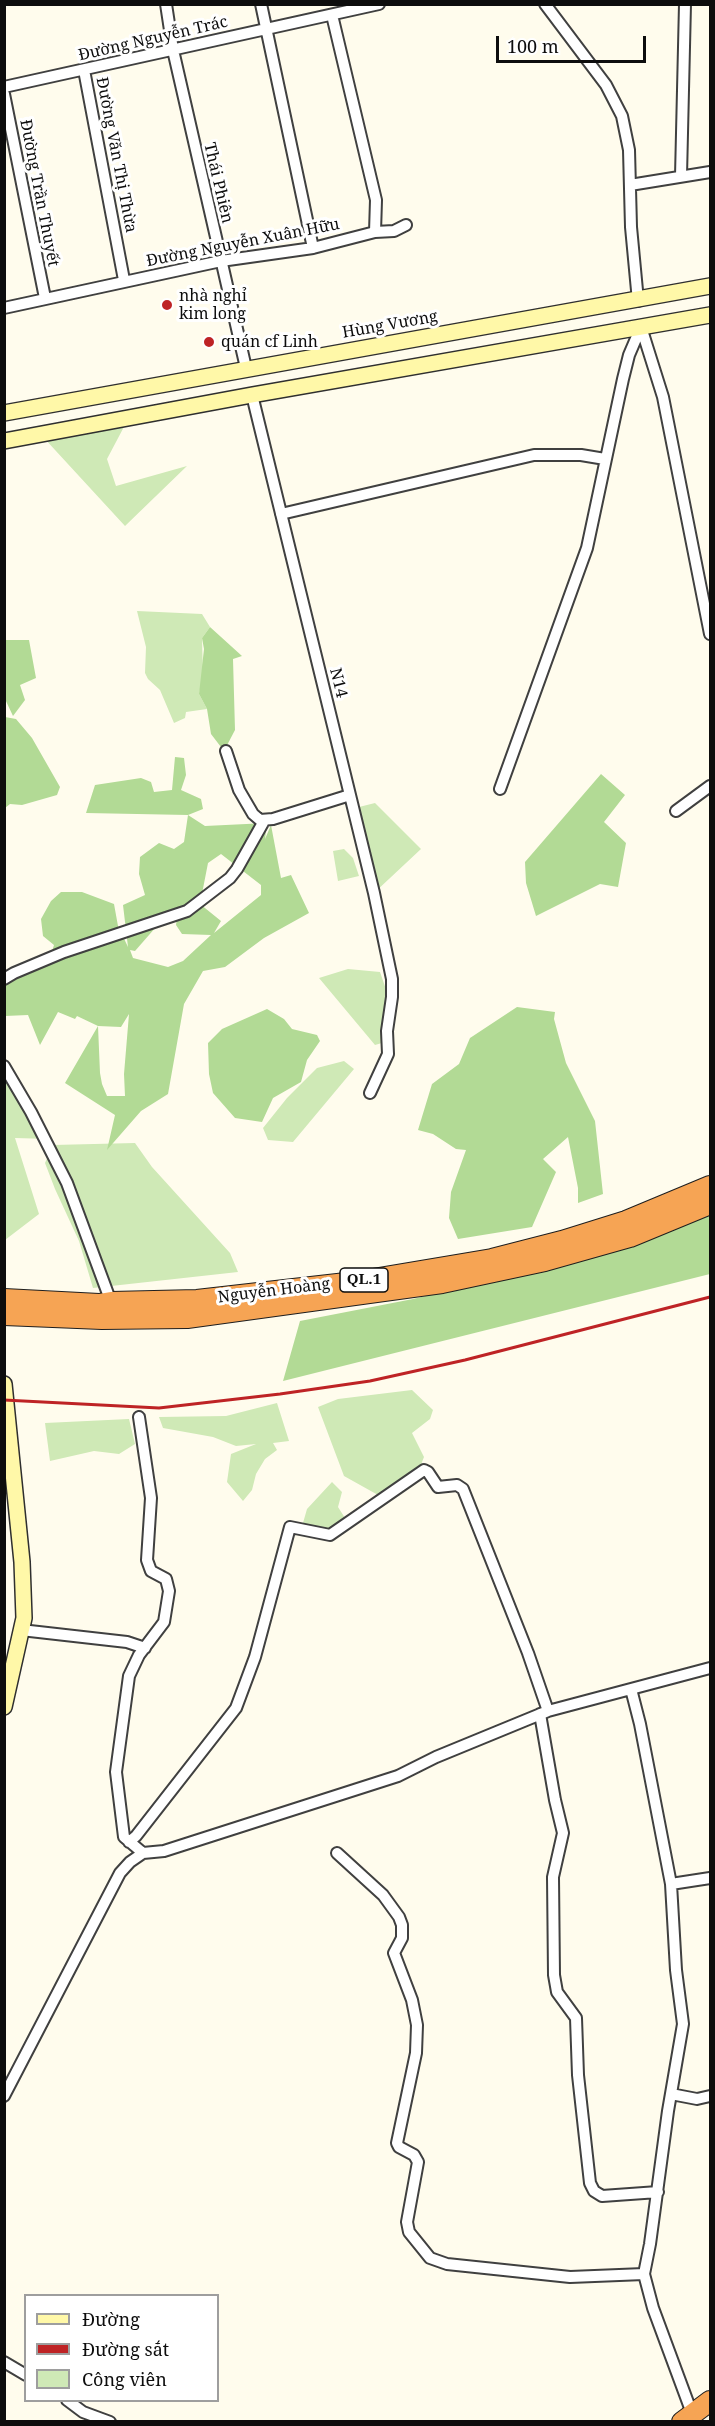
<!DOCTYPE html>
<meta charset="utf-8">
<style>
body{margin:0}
#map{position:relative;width:715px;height:2426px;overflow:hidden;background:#fffced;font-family:"Noto Serif",serif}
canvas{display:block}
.frame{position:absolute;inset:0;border:6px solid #0d0d0d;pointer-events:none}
.legend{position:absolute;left:24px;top:2294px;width:195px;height:108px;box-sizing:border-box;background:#fff;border:2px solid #9e9e9e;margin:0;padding:8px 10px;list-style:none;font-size:18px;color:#0d0d0d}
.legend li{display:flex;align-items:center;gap:12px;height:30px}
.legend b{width:30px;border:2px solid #9e9e9e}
.scale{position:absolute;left:496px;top:36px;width:150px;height:27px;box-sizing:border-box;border:3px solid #0d0d0d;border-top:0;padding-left:8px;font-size:18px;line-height:21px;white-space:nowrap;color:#0d0d0d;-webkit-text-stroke:4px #fff;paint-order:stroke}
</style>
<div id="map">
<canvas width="715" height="2426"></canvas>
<div class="frame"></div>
<ul class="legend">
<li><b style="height:8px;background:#fff8a8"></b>Đường</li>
<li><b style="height:8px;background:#be2325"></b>Đường sắt</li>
<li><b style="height:16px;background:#cfe9b6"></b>Công viên</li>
</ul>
<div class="scale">100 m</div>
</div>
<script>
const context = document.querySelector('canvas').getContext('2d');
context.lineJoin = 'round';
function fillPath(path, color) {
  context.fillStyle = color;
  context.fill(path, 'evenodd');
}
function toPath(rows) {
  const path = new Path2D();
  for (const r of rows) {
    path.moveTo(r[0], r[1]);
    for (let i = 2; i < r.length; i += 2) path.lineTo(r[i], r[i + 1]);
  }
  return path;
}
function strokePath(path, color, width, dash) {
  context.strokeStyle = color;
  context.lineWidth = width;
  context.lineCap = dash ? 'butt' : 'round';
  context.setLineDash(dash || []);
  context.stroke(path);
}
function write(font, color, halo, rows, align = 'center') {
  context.font = font + ' "Noto Serif",serif';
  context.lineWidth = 6;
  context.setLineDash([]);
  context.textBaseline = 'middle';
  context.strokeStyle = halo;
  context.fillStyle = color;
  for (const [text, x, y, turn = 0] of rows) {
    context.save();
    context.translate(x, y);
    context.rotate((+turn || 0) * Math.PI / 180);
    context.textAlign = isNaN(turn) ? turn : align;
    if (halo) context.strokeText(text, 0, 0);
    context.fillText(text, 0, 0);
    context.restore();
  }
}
fillPath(toPath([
 [126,423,107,459,116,486,187,466,125,526,44,438],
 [137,611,202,614,210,627,202,638,203,676,199,694,207,709,186,712,185,718,174,723,160,690,148,679,145,673,146,647],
 [375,803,421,849,374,893,359,830,363,825,359,807],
 [344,849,353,858,359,876,338,881,333,851],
 [348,969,380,972,390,1001,392,1040,375,1045,319,978],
 [344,1061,354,1069,293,1142,268,1140,263,1128,287,1098,317,1068],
 [5,1081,50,1139,15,1138,39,1214,5,1240],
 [135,1143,152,1167,230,1253,238,1272,93,1288,79,1241,55,1189,45,1163,53,1145],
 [412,1390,433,1410,430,1419,412,1433,424,1457,420,1467,393,1494,378,1495,344,1476,318,1407,338,1399],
 [277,1403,289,1441,273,1443,277,1450,265,1459,256,1474,252,1490,243,1501,227,1482,231,1454,256,1444,236,1446,213,1437,163,1428,159,1417,226,1416],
 [129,1419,135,1444,119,1454,94,1451,50,1461,45,1423],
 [332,1482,342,1492,338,1507,345,1518,335,1533,308,1529,303,1523,307,1509]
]), '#cfe9b6');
fillPath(toPath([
 [210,627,242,656,233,659,235,730,224,751,211,734,207,709,199,694,204,649,202,638],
 [4,640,29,640,36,678,20,685,25,700,13,716,5,699],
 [5,717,16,719,32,738,60,787,57,795,22,805,10,804,5,808],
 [175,757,184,758,186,775,181,790,201,799,203,809,188,815,205,826,267,823,265,839,271,825,281,878,291,875,309,913,264,938,225,967,203,971,184,1004,168,1094,141,1111,107,1150,115,1115,65,1083,98,1026,77,1016,75,1019,58,1012,40,1045,28,1015,5,1016,4,971,48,964,54,945,43,936,41,919,51,901,61,892,82,892,114,904,118,926,128,947,123,905,145,895,139,874,140,857,159,843,174,849,184,842,188,815,86,813,95,785,141,778,151,782,154,792,172,790],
 [221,854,261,885,261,895,214,933,221,921,200,904,208,863],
 [177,917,176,925,182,934,211,935,183,961,168,967,133,958,130,950,135,951,156,927],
 [129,1014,124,1074,125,1096,107,1096,102,1084,100,1073,98,1026,121,1027],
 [601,774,625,795,604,822,626,843,618,887,600,884,536,916,526,883,525,862],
 [517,1007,555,1012,554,1019,566,1063,595,1121,603,1194,578,1203,578,1188,568,1137,543,1159,556,1172,532,1227,458,1239,449,1218,451,1192,466,1150,456,1149,433,1134,418,1130,432,1084,459,1064,470,1038],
 [267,1009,284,1019,292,1029,317,1035,320,1041,307,1060,301,1082,273,1098,262,1122,235,1118,213,1093,209,1074,208,1043,222,1029],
 [710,1213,710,1274,283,1381,300,1321,413,1299,583,1258]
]), '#b2da95');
const street = toPath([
 [166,4,173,50,246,368],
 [261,4,313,248],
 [545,4,606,85,622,116,629,150,631,227,638,301],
 [84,70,124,280],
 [4,87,379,4],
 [4,94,45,298],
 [681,176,685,4],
 [630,185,710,172],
 [375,232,394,231,406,225],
 [4,308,221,261,313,248,375,232,376,200,332,15],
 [641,327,663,397,710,634],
 [252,395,374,893,392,979,392,997,387,1031,388,1054,370,1093],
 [281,514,534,455,581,455,605,459],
 [226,751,239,790,253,814,260,820,273,819,350,795],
 [500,789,587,548,623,379,629,355,641,327],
 [676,811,710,786],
 [4,979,14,973,64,952,187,911,230,878,237,869,264,821],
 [4,1066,31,1112,67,1183,111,1302],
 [139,1417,151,1498,147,1560,151,1571,166,1579,169,1591,164,1622,139,1655,129,1676,116,1772,124,1837,143,1853],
 [21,1630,127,1642,145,1648],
 [631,1689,640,1724,671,1884,676,1970,683,2024,668,2111,650,2244,644,2274,653,2308,693,2416],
 [540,1714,555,1800,563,1833,553,1877,554,1975,557,1992,576,2018,578,2075,590,2183,594,2191,602,2196,658,2192],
 [129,1842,136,1836,236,1708,255,1657,290,1527,330,1535,424,1470,428,1472,438,1487,457,1485,463,1489,528,1653,548,1711],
 [337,1853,383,1895,399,1917,402,1925,402,1938,394,1953,412,2000,417,2025,416,2053,397,2143,399,2147,414,2155,418,2162,407,2222,409,2232,430,2258,447,2264,570,2277,644,2274],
 [671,1884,710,1878],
 [671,2094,697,2099,710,2096],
 [4,2096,120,1873,130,1862,143,1853,164,1851,398,1776,436,1757,548,1711,710,1668],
 [4,2362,26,2375],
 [67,2400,83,2412,110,2422]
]);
const secondary = toPath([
 [4,413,710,286],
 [4,441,252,395,710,315],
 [4,1384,22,1562,24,1618,4,1707]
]);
const highway = toPath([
 [4,1299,99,1304,111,1302,197,1300,355,1282,492,1259,562,1241,626,1221,710,1186],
 [4,1315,102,1319,187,1318,442,1283,545,1261,630,1237,710,1204],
 [682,2422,710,2401]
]);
strokePath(street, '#404040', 14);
strokePath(secondary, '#2f2f2f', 18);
strokePath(highway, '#1e1e1e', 22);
strokePath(street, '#fff', 10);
strokePath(secondary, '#fff8a8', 15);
strokePath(highway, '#f6a454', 20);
strokePath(toPath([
 [4,1400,159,1408,280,1394,370,1381,465,1360,710,1297]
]), '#be2325', 3);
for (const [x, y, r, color] of [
 [167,305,6,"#be2325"],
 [209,342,6,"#be2325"]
]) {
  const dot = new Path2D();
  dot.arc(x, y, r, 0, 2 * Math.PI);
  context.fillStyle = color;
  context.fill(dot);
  strokePath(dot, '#fff', 2);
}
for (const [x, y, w] of [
 [364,1280,48]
]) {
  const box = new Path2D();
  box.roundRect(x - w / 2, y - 12, w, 24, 4.5);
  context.fillStyle = '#fff';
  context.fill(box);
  strokePath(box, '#0d0d0d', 1.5);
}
write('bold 15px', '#0d0d0d', null, [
 ["QL.1",364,1280]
]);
write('16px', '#0d0d0d', '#fff', [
 ["Đường Nguyễn Trác",153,39,-13],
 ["Đường Văn Thị Thừa",116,155,79],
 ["Thái Phiên",218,183,77],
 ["Đường Trần Thuyết",39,193,79],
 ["Đường Nguyễn Xuân Hữu",243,243,-11],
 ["Hùng Vương",390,325,-10],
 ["N14",338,683,76],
 ["Nguyễn Hoàng",274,1291,-7]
]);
write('16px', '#0d0d0d', '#fff', [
 ["nhà nghỉ",179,296],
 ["kim long",179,314],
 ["quán cf Linh",221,342]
], 'left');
</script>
